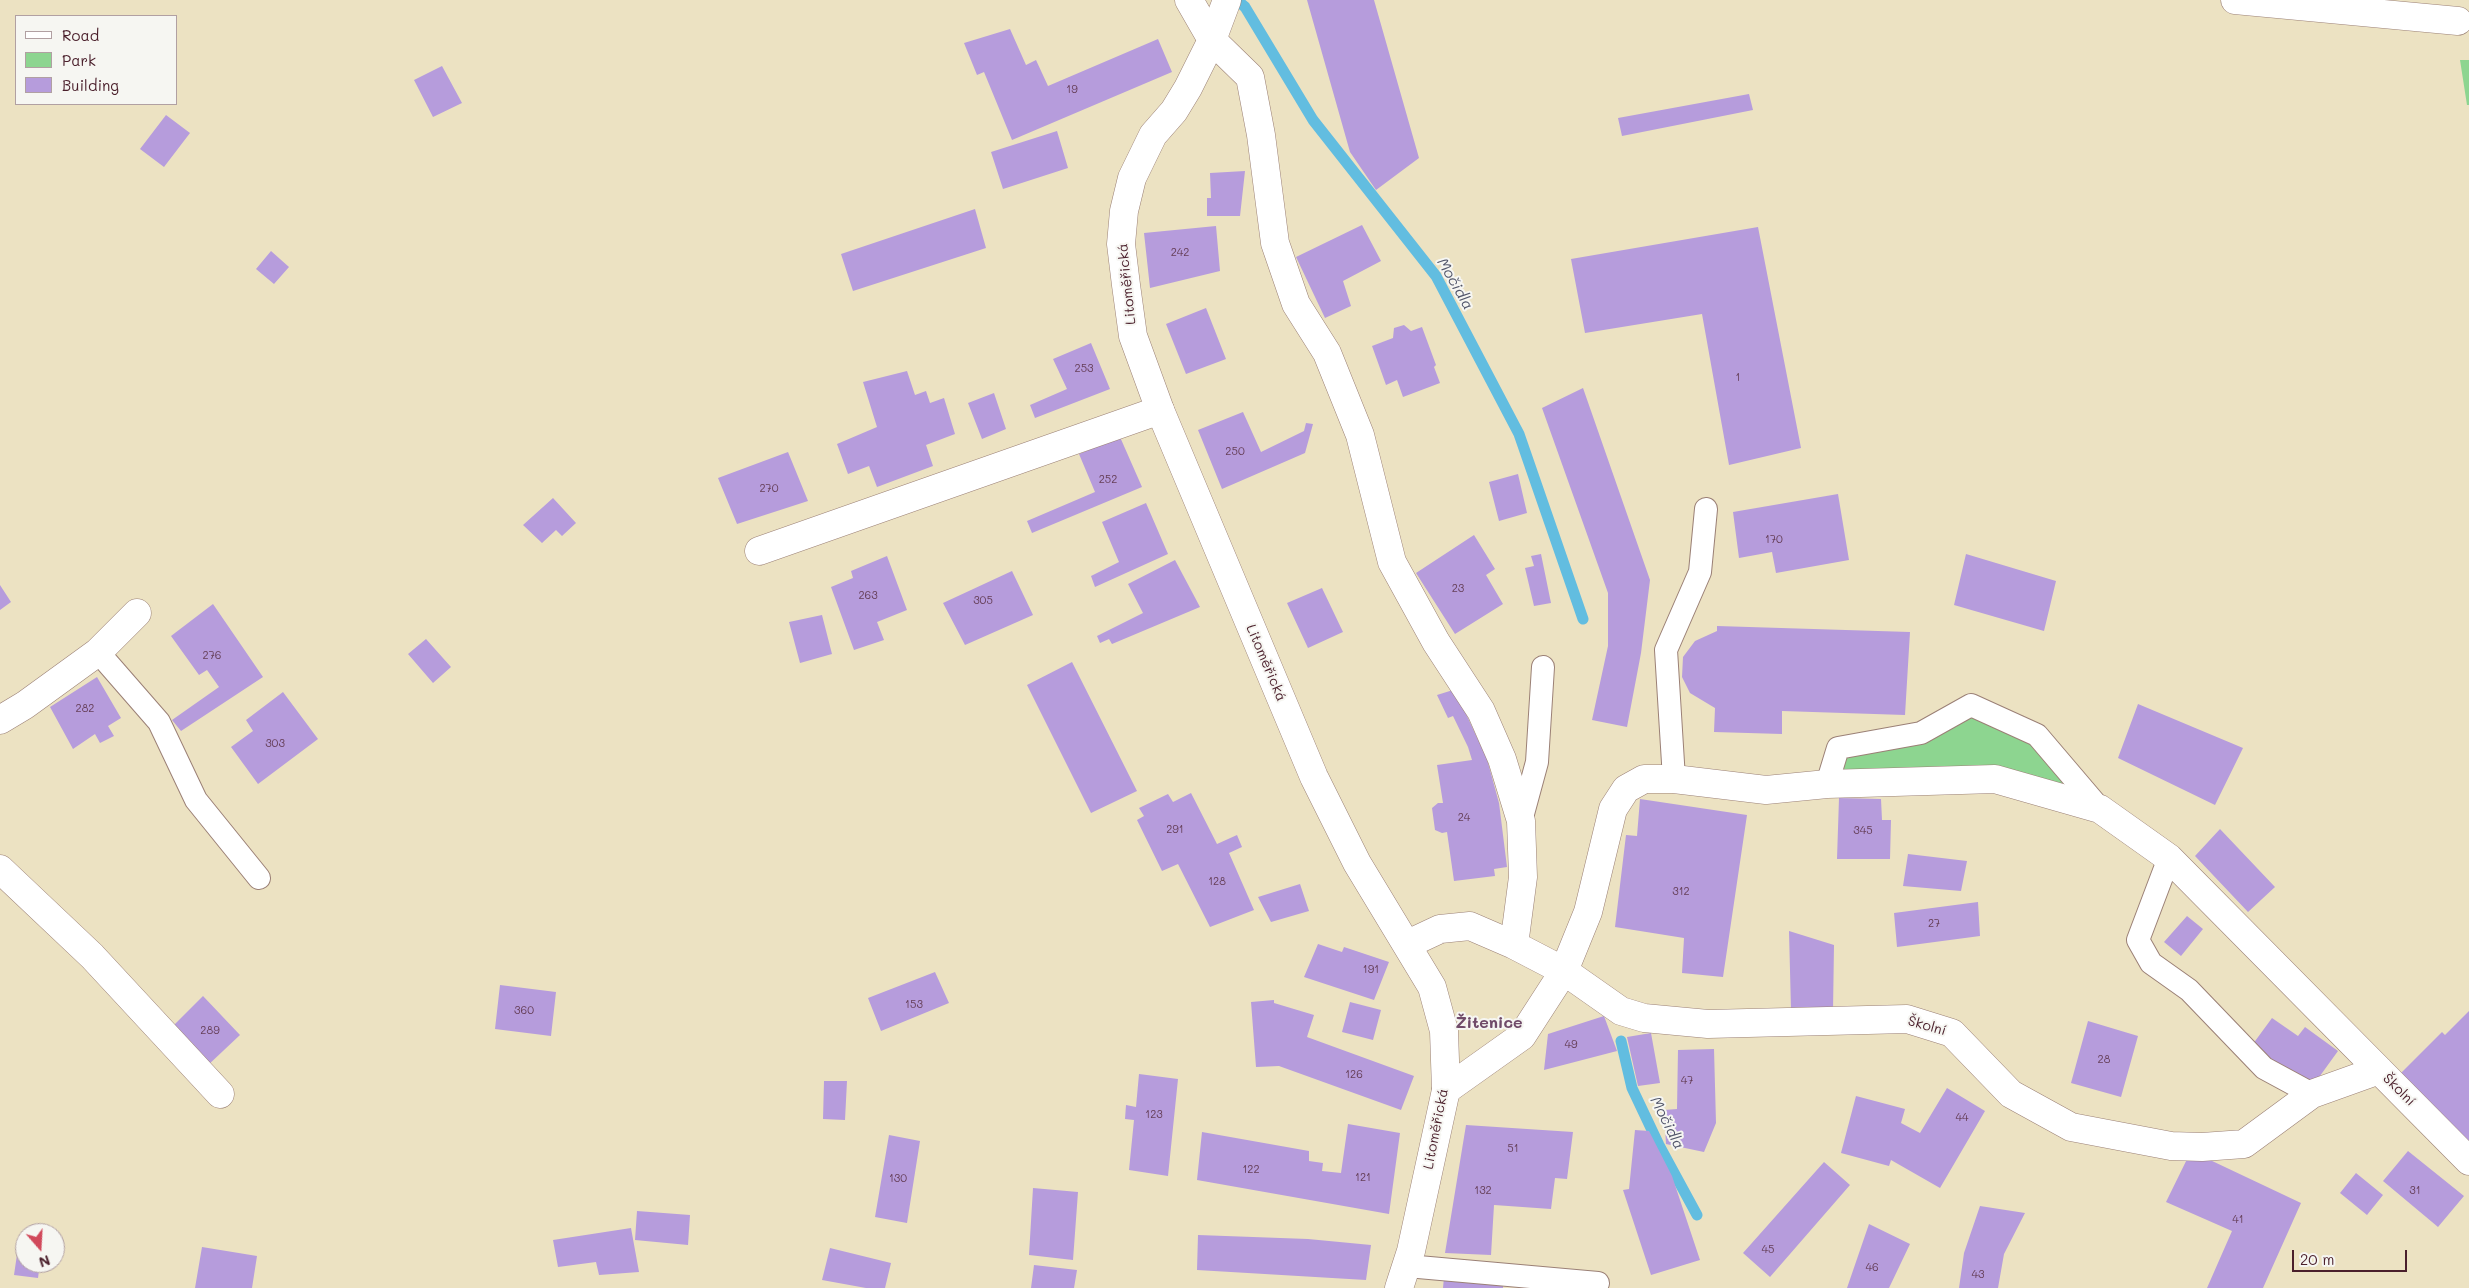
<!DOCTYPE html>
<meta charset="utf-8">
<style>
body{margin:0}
#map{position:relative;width:2469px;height:1288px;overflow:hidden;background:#ece2c2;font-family:Mali,sans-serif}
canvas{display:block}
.legend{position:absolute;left:15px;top:15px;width:162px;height:90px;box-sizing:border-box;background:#f6f6f2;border:1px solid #b1a0a2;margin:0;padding:6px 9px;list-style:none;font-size:15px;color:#4a1f2b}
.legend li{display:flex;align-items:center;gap:10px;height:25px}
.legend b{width:25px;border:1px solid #b1a0a2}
.north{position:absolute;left:15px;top:1223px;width:50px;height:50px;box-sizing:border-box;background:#f6f6f2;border:1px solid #b1a0a2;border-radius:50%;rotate:161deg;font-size:14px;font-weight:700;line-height:20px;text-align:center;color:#4a1f2b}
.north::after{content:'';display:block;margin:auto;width:18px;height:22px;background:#d1495b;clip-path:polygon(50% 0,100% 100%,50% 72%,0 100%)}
.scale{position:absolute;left:2292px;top:1250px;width:115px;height:22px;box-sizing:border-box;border:2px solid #4a1f2b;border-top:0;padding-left:6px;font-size:15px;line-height:18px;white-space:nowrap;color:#4a1f2b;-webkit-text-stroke:4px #f6f6f2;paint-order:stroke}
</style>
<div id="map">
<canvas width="2469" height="1288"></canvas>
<ul class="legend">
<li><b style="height:6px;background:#fff"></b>Road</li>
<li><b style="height:14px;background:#8dd590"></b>Park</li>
<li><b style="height:14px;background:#b69cdc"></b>Building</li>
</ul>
<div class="north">N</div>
<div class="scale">20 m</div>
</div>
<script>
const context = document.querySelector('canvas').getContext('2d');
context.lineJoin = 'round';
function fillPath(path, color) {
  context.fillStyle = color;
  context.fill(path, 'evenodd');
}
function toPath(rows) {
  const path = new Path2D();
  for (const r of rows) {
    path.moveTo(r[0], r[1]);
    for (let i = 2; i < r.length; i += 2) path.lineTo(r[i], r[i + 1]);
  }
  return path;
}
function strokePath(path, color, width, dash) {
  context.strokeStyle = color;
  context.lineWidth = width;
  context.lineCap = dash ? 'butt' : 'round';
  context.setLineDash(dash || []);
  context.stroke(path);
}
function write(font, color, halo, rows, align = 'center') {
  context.font = font + ' Mali,sans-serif';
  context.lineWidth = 4;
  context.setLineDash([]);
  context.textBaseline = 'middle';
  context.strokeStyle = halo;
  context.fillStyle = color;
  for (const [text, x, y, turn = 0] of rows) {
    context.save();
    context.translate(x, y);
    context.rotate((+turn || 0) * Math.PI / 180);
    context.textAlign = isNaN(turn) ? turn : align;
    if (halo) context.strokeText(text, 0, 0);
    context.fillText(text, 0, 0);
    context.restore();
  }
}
fillPath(toPath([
 [2460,60,2469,60,2469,105,2467,105],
 [1971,705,2037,735,2100,809,1995,779,1827,784,1838,748]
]), '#8dd590');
strokePath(toPath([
 [1237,0,1245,7,1313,120,1436,276,1519,434,1583,619],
 [1621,1041,1632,1088,1659,1145,1697,1215]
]), '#62bde0', 11);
fillPath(toPath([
 [1307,0,1374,0,1419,158,1376,190,1350,152],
 [1010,29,1026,65,1036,60,1048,86,1158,39,1172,72,1012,140,984,72,977,75,964,43],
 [442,66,462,103,433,117,414,80],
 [1749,94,1753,110,1622,136,1618,118],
 [166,115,190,133,164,167,140,149],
 [1057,131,1068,168,1003,189,991,152],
 [1245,171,1240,216,1207,216,1207,198,1211,198,1210,173],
 [975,209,986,248,853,291,841,254],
 [1362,225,1381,261,1343,281,1351,306,1325,318,1296,257],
 [1216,226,1220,271,1150,288,1144,233],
 [1758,227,1801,448,1729,465,1702,314,1585,333,1571,259],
 [271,251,289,267,274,284,256,269],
 [1206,308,1226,359,1186,374,1166,324],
 [1404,325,1411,331,1422,327,1436,365,1434,367,1440,383,1403,397,1397,380,1386,385,1372,346,1393,338,1394,328],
 [1091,343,1110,389,1035,418,1030,405,1067,389,1053,359],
 [907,371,915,395,926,391,930,403,944,398,955,434,926,445,933,466,877,487,869,466,848,474,837,444,877,427,863,382],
 [1583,388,1650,580,1641,653,1627,727,1592,720,1608,646,1608,593,1542,408],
 [994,393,1006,429,982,439,968,403],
 [1243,412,1261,452,1304,431,1306,423,1313,424,1305,453,1222,489,1198,430],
 [1120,437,1142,487,1032,533,1027,521,1095,492,1079,454],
 [788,452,808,501,737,524,718,478],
 [1518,474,1527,513,1499,521,1489,482],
 [1838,494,1849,560,1776,573,1772,552,1739,558,1733,512],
 [553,498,576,523,562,536,556,530,542,543,523,525],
 [1146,503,1168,554,1095,587,1091,576,1119,562,1102,522],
 [1474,535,1495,569,1486,575,1503,604,1455,634,1416,573],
 [1541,554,1551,603,1534,606,1525,568,1534,566,1531,556],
 [1966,554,2056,581,2044,631,1954,605],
 [887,556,907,610,877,622,884,640,854,650,831,587,853,578,851,571],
 [1175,560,1200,607,1112,644,1109,639,1100,643,1097,636,1143,613,1128,584],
 [1012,571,1033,615,965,645,943,603],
 [0,585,11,602,0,610],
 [1322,588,1343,632,1308,648,1287,603],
 [213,604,263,677,181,731,172,720,219,687,207,670,199,675,171,636],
 [822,615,832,654,800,663,789,622],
 [1717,626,1910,632,1905,715,1782,711,1782,734,1714,732,1715,708,1690,693,1682,677,1683,657,1695,641,1717,631],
 [426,639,451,667,433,683,408,654],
 [1072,662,1137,791,1091,813,1027,685],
 [97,677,121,718,108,726,114,736,100,743,95,734,73,749,50,707],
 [1453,690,1461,703,1487,759,1499,803,1507,867,1494,869,1495,876,1454,881,1447,832,1442,833,1435,830,1432,808,1438,803,1443,803,1437,765,1472,760,1468,747,1453,716,1448,718,1437,695],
 [283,692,318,739,258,784,231,747,253,731,246,720],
 [2138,704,2243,748,2215,805,2118,758],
 [1191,793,1217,844,1237,835,1242,847,1229,853,1254,910,1210,927,1178,864,1162,871,1137,820,1144,816,1139,808,1168,794,1173,802],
 [1839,798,1881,799,1882,820,1891,820,1890,859,1837,859],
 [1640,799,1747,815,1723,977,1682,973,1684,938,1615,927,1626,835,1637,836],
 [2220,829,2275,887,2248,912,2195,856],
 [1908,854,1967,861,1961,891,1903,886],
 [1300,884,1309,911,1271,922,1258,897],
 [1978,902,1980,936,1897,947,1894,913],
 [2187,916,2203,929,2181,956,2164,942],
 [1789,931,1834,945,1833,1011,1791,1010],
 [1318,944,1342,952,1344,947,1389,962,1374,1000,1304,977],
 [935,972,949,1003,881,1031,868,998],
 [500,985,556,992,551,1036,495,1029],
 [203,996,240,1035,206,1067,170,1029],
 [1274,1000,1274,1003,1314,1015,1307,1037,1414,1076,1401,1110,1279,1066,1256,1067,1251,1002],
 [1350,1002,1381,1010,1373,1040,1342,1032],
 [2469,1011,2469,1146,2399,1075,2442,1032,2445,1035],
 [1604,1016,1617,1051,1544,1070,1548,1034],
 [2272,1018,2298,1036,2305,1027,2338,1051,2317,1080,2301,1084,2250,1048],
 [2088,1021,2138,1036,2121,1097,2071,1083],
 [1651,1033,1660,1083,1638,1086,1627,1037],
 [1714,1049,1716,1123,1704,1152,1666,1144,1664,1110,1677,1109,1678,1050],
 [1139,1074,1178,1079,1168,1176,1129,1170,1134,1120,1125,1119,1126,1105,1136,1107],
 [824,1081,847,1081,845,1120,823,1119],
 [1947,1088,1985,1111,1940,1188,1891,1160,1889,1166,1841,1153,1856,1096,1905,1109,1901,1123,1920,1133],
 [1348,1124,1400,1133,1389,1214,1197,1180,1202,1132,1309,1151,1309,1161,1323,1163,1322,1171,1341,1173],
 [1466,1125,1573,1132,1567,1179,1555,1178,1551,1209,1494,1205,1491,1255,1445,1253],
 [1635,1130,1649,1131,1672,1176,1700,1260,1651,1275,1623,1190,1629,1189],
 [889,1135,920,1141,907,1223,875,1217],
 [2191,1151,2301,1203,2263,1288,2207,1288,2232,1231,2166,1202],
 [2408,1151,2464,1196,2438,1227,2383,1181],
 [1824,1162,1850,1185,1770,1277,1743,1253],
 [2356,1173,2383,1195,2367,1215,2340,1193],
 [1033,1188,1078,1192,1073,1260,1029,1255],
 [1980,1206,2025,1213,2004,1254,1998,1288,1959,1288,1964,1253],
 [637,1211,690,1215,688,1245,635,1240],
 [1869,1224,1910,1244,1889,1288,1847,1288],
 [631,1228,639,1272,599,1275,596,1262,558,1267,553,1240],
 [20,1234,25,1235,25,1263,40,1263,38,1278,14,1275],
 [1198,1235,1308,1239,1371,1245,1366,1280,1197,1270],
 [202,1247,257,1256,252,1288,195,1288],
 [830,1248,891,1263,885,1288,866,1288,822,1280],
 [1034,1265,1077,1270,1074,1288,1031,1288],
 [1444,1277,1503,1281,1503,1288,1443,1288]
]), '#b69cdc');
const lane = toPath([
 [98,652,159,722,196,800,259,878],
 [1674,779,1666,650,1700,572,1706,509],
 [1827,784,1838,748,1921,733,1971,705,2037,735,2100,809],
 [1521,821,1537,762,1543,667],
 [2169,858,2138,940,2151,963,2189,990,2264,1068,2312,1094],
 [1407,1266,1598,1283]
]);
const street = toPath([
 [1189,0,1212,40,1250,77,1261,135,1275,243,1296,304,1327,353,1360,435,1392,562,1436,642,1481,711,1502,759,1521,821,1523,877,1514,945],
 [2235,0,2458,21],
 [759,551,1160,410],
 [0,720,25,705,98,652,137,613],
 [0,869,92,956,220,1094],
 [1408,944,1440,929,1470,926,1514,945,1564,971,1621,1011,1644,1018,1708,1024,1907,1019,1952,1033,2011,1094,2071,1127,2171,1146,2202,1147,2244,1144,2312,1094,2379,1070],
 [1446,1090,1522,1036,1564,971,1588,912,1613,809,1626,789,1644,779,1674,779,1766,790,1827,784,1995,779,2100,809,2169,858,2469,1161]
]);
const secondary = toPath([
 [1227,0,1212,40,1188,88,1174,111,1153,135,1132,178,1124,211,1121,244,1126,285,1133,336,1160,410,1314,777,1357,863,1432,987,1444,1031,1446,1090,1411,1251,1399,1288]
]);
strokePath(lane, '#9b8076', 24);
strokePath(street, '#9b8076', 29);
strokePath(secondary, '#9b8076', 29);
strokePath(lane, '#fff', 22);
strokePath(street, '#fff', 28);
strokePath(secondary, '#fff', 28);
write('11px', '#653e57', null, [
 ["19",1072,90],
 ["242",1180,253],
 ["253",1084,369],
 ["1",1738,378],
 ["250",1235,452],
 ["252",1108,480],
 ["270",769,489],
 ["170",1774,540],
 ["23",1458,589],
 ["263",868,596],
 ["305",983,601],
 ["276",212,656],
 ["282",85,709],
 ["303",275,744],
 ["24",1464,818],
 ["291",1175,830],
 ["345",1863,831],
 ["128",1217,882],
 ["312",1681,892],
 ["27",1934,924],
 ["191",1371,970],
 ["153",914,1005],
 ["360",524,1011],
 ["289",210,1031],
 ["49",1571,1045],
 ["28",2104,1060],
 ["126",1354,1075],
 ["47",1687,1081],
 ["123",1154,1115],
 ["44",1962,1118],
 ["51",1513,1149],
 ["122",1251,1170],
 ["121",1363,1178],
 ["130",898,1179],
 ["132",1483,1191],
 ["31",2415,1191],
 ["41",2238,1220],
 ["45",1768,1250],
 ["46",1872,1268],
 ["43",1978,1275]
]);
write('14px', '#4a1f2b', '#f6f6f2', [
 ["Litoměřická",1127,284,-96],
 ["Litoměřická",1266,663,67],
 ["Školní",1927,1026,16],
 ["Školní",2399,1090,45],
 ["Litoměřická",1436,1129,-79]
]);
write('italic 15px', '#52566a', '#f6f6f2', [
 ["Močidla",1455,284,60],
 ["Močidla",1667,1123,63]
]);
write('bold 16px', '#704b69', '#f6f6f2', [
 ["Žitenice",1489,1023]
]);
</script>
